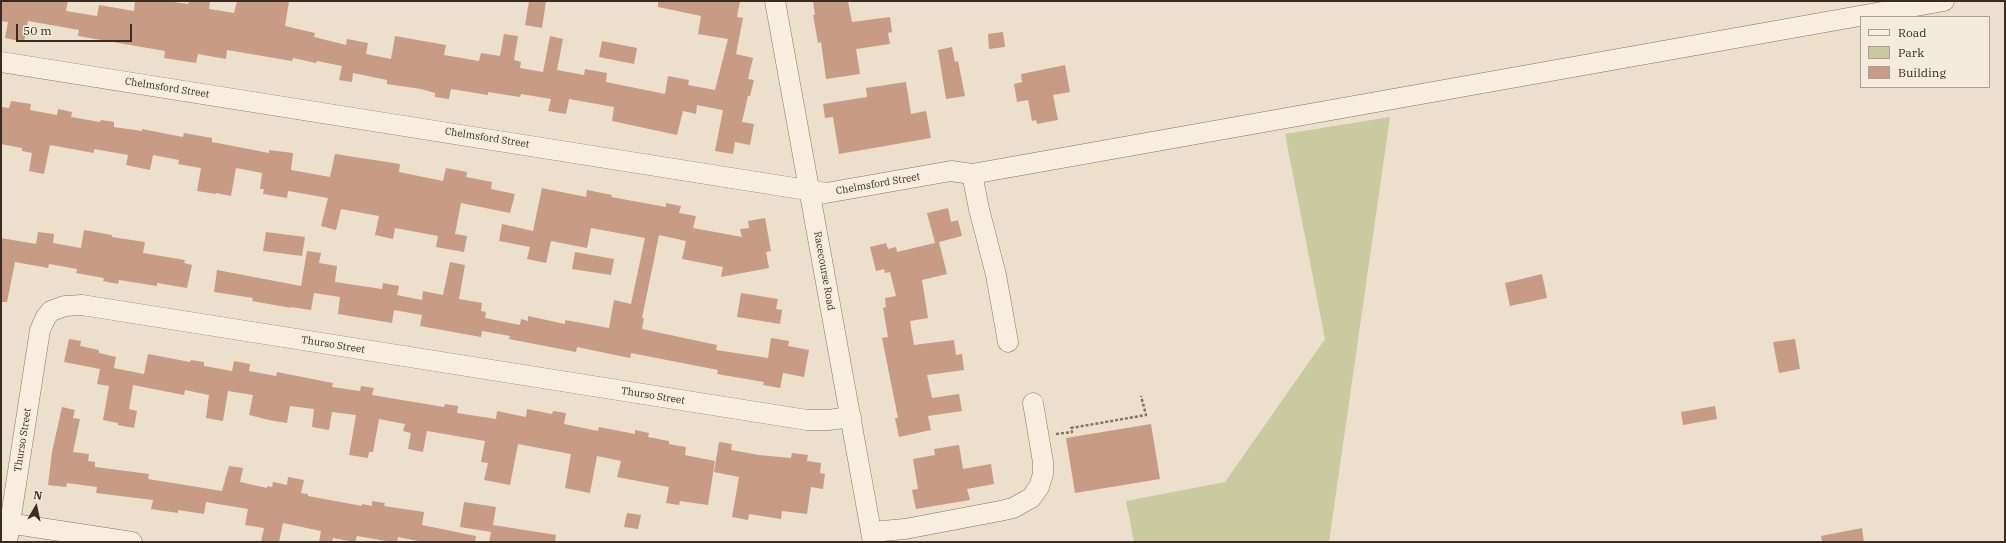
<!DOCTYPE html>
<style>
body{margin:0}
#map{position:relative;width:2006px;height:543px;overflow:hidden;background:#ece0cc;font-family:"IBM Plex Serif",serif}
canvas{display:block}
.frame{position:absolute;inset:0;border:2px solid #3a2c23;pointer-events:none}
.legend{position:absolute;left:1860px;top:16px;width:130px;height:72px;box-sizing:border-box;background:#f4ebdb;border:1px solid #aa9f91;margin:0;padding:5px 7px;list-style:none;font-size:12px;color:#3a2c23}
.legend li{display:flex;align-items:center;gap:8px;height:20px}
.legend b{width:20px;border:1px solid #aa9f91}
.north{position:absolute;left:16px;top:487px;width:40px;height:40px;-webkit-text-stroke:3px #f4ebdb;paint-order:stroke;rotate:9deg;font-size:11px;font-weight:700;line-height:16px;text-align:center;color:#3a2c23}
.north::after{content:'';display:block;margin:auto;width:14px;height:18px;background:#3a2c23;clip-path:polygon(50% 0,100% 100%,50% 72%,0 100%)}
.scale{position:absolute;left:16px;top:24px;width:116px;height:18px;box-sizing:border-box;border:2px solid #3a2c23;border-top:0;padding-left:5px;font-size:12px;line-height:14px;white-space:nowrap;color:#3a2c23;-webkit-text-stroke:3px #f4ebdb;paint-order:stroke}
</style>
<div id="map">
<canvas width="2006" height="543"></canvas>
<div class="frame"></div>
<ul class="legend">
<li><b style="height:5px;background:#f7eedf"></b>Road</li>
<li><b style="height:11px;background:#c9caa0"></b>Park</li>
<li><b style="height:11px;background:#c79b84"></b>Building</li>
</ul>
<div class="north">N</div>
<div class="scale">50 m</div>
</div>
<script>
const context = document.querySelector('canvas').getContext('2d');
context.lineJoin = 'round';
function fillPath(path, color) {
  context.fillStyle = color;
  context.fill(path, 'evenodd');
}
function toPath(rows) {
  const path = new Path2D();
  for (const r of rows) {
    path.moveTo(r[0], r[1]);
    for (let i = 2; i < r.length; i += 2) path.lineTo(r[i], r[i + 1]);
  }
  return path;
}
function strokePath(path, color, width, dash) {
  context.strokeStyle = color;
  context.lineWidth = width;
  context.lineCap = dash ? 'butt' : 'round';
  context.setLineDash(dash || []);
  context.stroke(path);
}
function write(font, color, halo, rows, align = 'center') {
  context.font = font + ' "IBM Plex Serif",serif';
  context.lineWidth = 3.5;
  context.setLineDash([]);
  context.textBaseline = 'middle';
  context.strokeStyle = halo;
  context.fillStyle = color;
  for (const [text, x, y, turn = 0] of rows) {
    context.save();
    context.translate(x, y);
    context.rotate((+turn || 0) * Math.PI / 180);
    context.textAlign = isNaN(turn) ? turn : align;
    if (halo) context.strokeText(text, 0, 0);
    context.fillText(text, 0, 0);
    context.restore();
  }
}
fillPath(toPath([
 [1390,117,1329,542,1134,542,1126,501,1225,482,1325,339,1285,134]
]), '#c9caa0');
fillPath(toPath([
 [1,1,68,1,66,11,97,16,99,5,134,11,135,1,166,1,188,4,189,1,210,1,209,9,234,13,237,1,289,1,285,26,315,33,314,37,346,45,347,39,368,43,366,54,391,59,395,36,446,45,444,55,479,61,481,53,500,56,504,34,518,36,514,60,521,62,520,68,543,72,550,36,563,39,557,70,584,75,585,69,607,73,606,82,665,94,668,76,689,80,688,85,715,90,728,39,698,34,701,16,658,7,658,1,740,1,737,17,743,18,736,54,753,58,748,79,754,80,750,96,748,96,742,122,754,124,750,145,735,142,733,154,715,151,723,110,697,105,696,114,683,111,677,135,612,121,614,107,569,99,566,114,548,111,551,99,521,94,520,97,488,92,488,95,451,89,449,99,435,97,435,93,421,89,387,84,387,80,353,73,352,82,339,80,342,66,317,61,316,63,293,58,292,61,227,50,226,59,198,54,196,63,164,58,165,51,78,36,79,30,28,21,24,42,5,38,8,22,1,21],
 [529,1,546,1,542,28,525,25],
 [813,1,848,1,852,22,890,17,892,32,888,33,890,44,856,49,860,74,826,79,821,42,818,43,813,15,815,15],
 [1003,32,1005,47,989,49,988,34],
 [602,41,637,48,634,64,599,57],
 [952,47,955,62,958,61,965,96,946,99,938,50],
 [1065,65,1070,92,1053,95,1058,120,1037,124,1036,120,1032,121,1028,100,1017,102,1014,84,1022,82,1021,74],
 [906,82,911,114,926,111,931,138,839,154,833,117,825,118,823,104,867,97,866,88],
 [11,101,31,104,30,110,57,115,58,109,72,112,71,117,100,122,101,120,114,122,114,127,142,131,142,129,183,137,184,133,212,138,212,142,269,153,269,150,293,153,291,170,330,177,335,154,400,164,399,172,443,181,446,168,467,172,466,177,492,182,491,189,515,194,510,213,461,203,455,234,467,236,464,252,436,247,438,236,395,228,393,239,375,235,379,216,341,209,336,230,321,226,328,198,288,191,287,198,263,194,264,189,260,189,262,173,236,168,231,196,216,193,216,194,197,191,201,168,178,164,179,160,153,155,150,170,126,165,128,155,94,149,94,153,50,145,44,174,29,171,32,153,22,151,22,148,1,144,1,107,9,108],
 [542,188,586,197,587,190,612,195,611,197,666,207,666,203,681,206,679,213,696,216,693,228,742,237,740,229,749,228,748,221,765,218,771,251,766,252,769,268,721,277,723,267,682,259,686,241,659,235,642,318,644,318,642,329,717,345,716,350,768,358,771,338,789,341,788,346,809,350,804,377,783,373,780,388,763,385,764,382,717,374,718,370,631,353,630,358,577,347,576,352,509,339,510,336,482,331,481,337,420,326,422,315,394,310,392,323,338,314,340,297,314,293,311,310,291,307,291,308,252,301,253,298,214,292,217,270,301,286,307,251,321,253,319,263,337,266,335,282,382,289,383,283,399,286,397,295,422,300,423,291,443,295,450,262,465,265,459,299,482,303,481,311,486,312,485,318,520,325,521,319,528,321,528,316,565,324,565,320,609,328,614,300,631,304,645,238,591,228,587,248,551,241,546,263,527,259,530,247,499,241,502,224,533,231],
 [948,208,951,222,958,220,962,236,935,243,927,213],
 [84,230,112,235,112,237,145,242,143,253,185,260,184,263,192,265,187,288,157,283,157,286,119,280,118,284,103,281,104,278,76,273,77,269,49,264,48,268,15,262,7,302,1,302,1,238,36,244,38,232,54,234,53,243,81,248],
 [266,232,305,237,302,256,263,251],
 [939,242,947,274,922,280,928,318,910,321,914,345,954,340,956,355,962,354,964,370,927,375,932,398,959,394,962,411,928,416,931,430,899,437,895,418,898,418,882,338,888,337,883,308,886,307,885,298,896,296,890,272,885,273,884,269,876,271,870,247,886,243,888,249,896,247,897,252],
 [575,252,614,259,611,275,572,269],
 [1542,274,1547,298,1510,306,1505,283],
 [741,293,778,299,776,309,782,310,780,324,737,317],
 [69,339,81,341,80,346,99,350,99,353,116,357,114,368,144,374,148,354,190,362,191,360,204,362,204,366,232,371,234,361,250,364,249,371,276,376,277,372,333,383,332,387,360,391,361,386,374,388,372,395,444,407,445,404,458,406,457,413,496,419,497,411,526,417,527,409,552,414,553,411,566,413,564,424,598,431,599,427,635,434,635,430,649,433,648,437,669,441,669,444,686,447,685,455,715,461,708,505,680,501,679,505,666,503,669,487,617,477,621,461,597,456,590,493,565,488,571,454,518,444,510,485,484,480,488,463,481,462,485,441,427,431,423,452,408,449,411,433,403,431,405,424,379,419,373,452,369,452,368,458,349,455,356,415,332,412,329,430,312,427,314,409,290,406,287,423,269,420,249,415,253,395,228,391,223,421,206,418,209,395,185,390,184,395,133,385,129,409,137,411,134,428,118,425,118,423,103,420,109,386,97,384,100,369,64,362],
 [1795,339,1800,369,1779,373,1773,342],
 [1715,406,1717,419,1683,425,1681,412],
 [62,407,75,410,73,418,80,419,73,452,89,454,88,461,95,462,95,467,149,474,148,479,222,491,229,466,243,468,240,482,267,488,267,486,272,487,273,482,287,485,288,477,304,480,301,493,308,494,308,496,362,506,362,504,372,506,372,501,385,503,384,506,424,512,422,525,476,536,475,542,423,542,398,537,397,542,392,542,357,536,355,542,333,538,332,542,319,542,321,531,283,523,279,542,261,542,264,528,245,525,248,509,206,502,204,514,178,510,178,513,151,509,153,500,96,493,97,487,67,483,66,487,48,485,52,452],
 [1151,424,1160,479,1075,493,1066,438],
 [719,442,732,444,731,450,759,455,791,458,792,453,808,455,807,461,821,463,820,473,825,474,823,489,811,487,807,514,782,511,781,519,749,514,748,520,732,517,739,477,714,472],
 [959,445,963,469,991,464,994,484,967,489,970,500,916,509,912,490,918,489,913,459,935,455,934,449],
 [464,502,496,507,493,525,556,535,555,542,489,542,491,532,460,527],
 [627,513,641,515,638,529,624,527],
 [1862,528,1864,542,1822,542,1821,536]
]), '#c79b84');
const minor = toPath([
 [775,1,873,542],
 [1,62,826,193,951,171,972,174,1944,1],
 [972,174,979,209,996,275,1008,342],
 [1,522,132,542],
 [871,532,905,529,1000,511,1013,508,1031,498,1039,487,1043,474,1043,462,1033,403],
 [7,542,40,330,46,317,51,311,65,306,82,305,807,420,828,420,851,417]
]);
strokePath(minor, '#887260', 21);
strokePath(toPath([
 [1056,434,1072,432,1071,428,1146,415,1141,396]
]), '#887260', 2.5, [3, 2]);
strokePath(minor, '#f7eedf', 20);
write('10px', '#3a2c23', '#f4ebdb', [
 ["Chelmsford Street",167,88,9],
 ["Chelmsford Street",487,138,9],
 ["Chelmsford Street",878,184,-10],
 ["Racecourse Road",824,271,80],
 ["Thurso Street",333,345,9],
 ["Thurso Street",653,396,9],
 ["Thurso Street",23,440,-81]
]);
</script>
